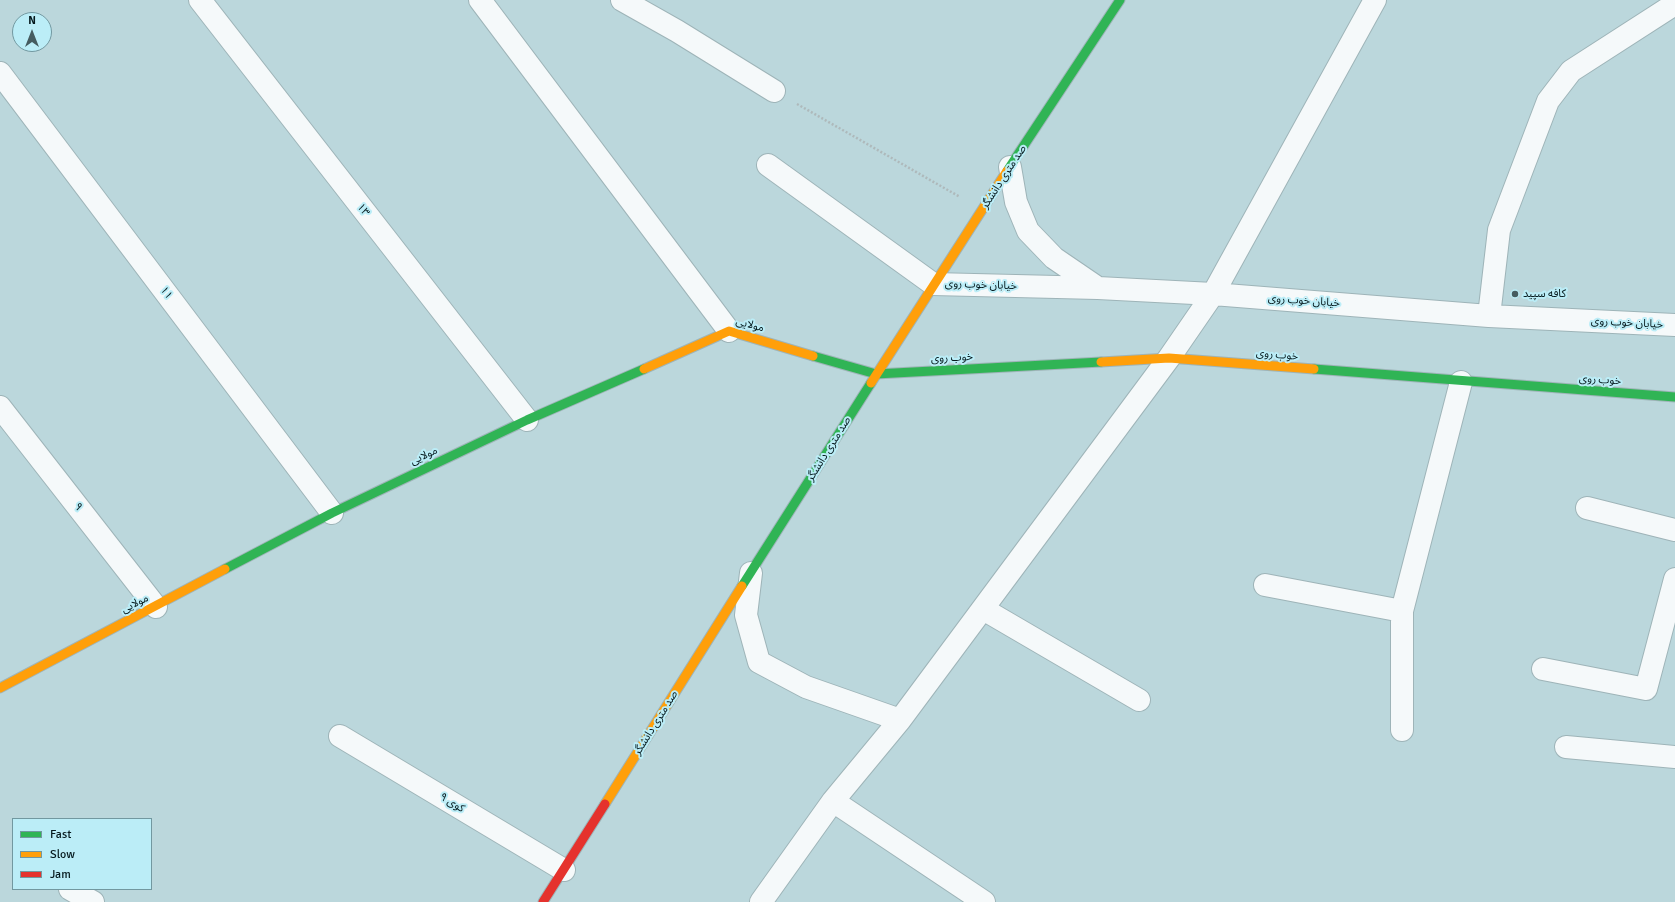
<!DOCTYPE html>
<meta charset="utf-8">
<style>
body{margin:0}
#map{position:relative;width:1675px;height:902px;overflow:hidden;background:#bbd7dc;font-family:Signika,sans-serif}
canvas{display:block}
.legend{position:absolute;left:12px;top:818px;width:140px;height:72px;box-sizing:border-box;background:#bbedf7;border:1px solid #7298a0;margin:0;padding:5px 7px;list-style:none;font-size:12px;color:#05191d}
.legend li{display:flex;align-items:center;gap:8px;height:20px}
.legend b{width:20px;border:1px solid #7298a0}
.north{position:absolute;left:12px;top:12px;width:40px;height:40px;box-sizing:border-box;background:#bbedf7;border:1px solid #7298a0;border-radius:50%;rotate:0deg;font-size:11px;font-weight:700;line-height:16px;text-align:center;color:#05191d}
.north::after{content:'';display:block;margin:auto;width:14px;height:18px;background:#455c60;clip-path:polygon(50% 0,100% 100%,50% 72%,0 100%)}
</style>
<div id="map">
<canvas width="1675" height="902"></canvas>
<ul class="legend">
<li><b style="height:5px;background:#30b455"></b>Fast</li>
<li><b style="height:5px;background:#ff9f0a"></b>Slow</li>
<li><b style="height:5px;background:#e5322d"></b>Jam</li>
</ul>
<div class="north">N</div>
</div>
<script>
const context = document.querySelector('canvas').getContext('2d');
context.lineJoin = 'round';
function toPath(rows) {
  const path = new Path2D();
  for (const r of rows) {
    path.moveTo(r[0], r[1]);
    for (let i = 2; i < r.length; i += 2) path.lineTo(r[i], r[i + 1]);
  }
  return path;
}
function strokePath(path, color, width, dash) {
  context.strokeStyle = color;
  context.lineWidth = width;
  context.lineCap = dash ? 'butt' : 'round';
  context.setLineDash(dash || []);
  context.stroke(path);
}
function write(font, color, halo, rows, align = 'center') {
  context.font = font + ' Signika,"Noto Sans Arabic",sans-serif';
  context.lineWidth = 4;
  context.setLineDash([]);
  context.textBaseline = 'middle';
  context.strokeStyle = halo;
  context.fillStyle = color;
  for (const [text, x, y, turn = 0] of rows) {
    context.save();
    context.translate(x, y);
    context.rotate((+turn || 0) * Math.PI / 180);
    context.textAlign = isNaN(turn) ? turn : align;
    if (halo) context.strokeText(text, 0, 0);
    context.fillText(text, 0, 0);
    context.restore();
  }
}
const street = toPath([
 [200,0,527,420],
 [480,0,729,331],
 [622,0,677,31,774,91],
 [0,73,332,513],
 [768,165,933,284,1098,288,1213,294,1489,316,1675,325],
 [1010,167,1016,202,1028,231,1054,258,1098,288],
 [1489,316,1499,230,1548,101,1571,71,1675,4],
 [0,407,156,607],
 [1587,508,1675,530],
 [751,573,746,615,759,662,806,687,900,720,1169,358,1213,294,1375,0],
 [1265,585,1402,611],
 [983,609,1139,700],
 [1543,669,1646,689,1675,579],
 [1402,730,1402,611,1461,382],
 [340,736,564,870],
 [1566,747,1675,757],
 [833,801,984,902],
 [70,889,93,902],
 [761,902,833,801,900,720]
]);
const fast = toPath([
 [1007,171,1120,0],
 [813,356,876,374,1101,362],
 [1314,369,1675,397],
 [225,569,332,513,527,420,644,369],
 [742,586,871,383]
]);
const slow = toPath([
 [1101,362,1169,358,1314,369],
 [644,369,729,331,813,356],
 [871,383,1007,171],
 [0,688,225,569],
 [605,804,742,586]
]);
const jam = toPath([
 [543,902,605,804]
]);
strokePath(street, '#9eb4b8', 24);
strokePath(fast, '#9eb4b8', 11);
strokePath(slow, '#9eb4b8', 11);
strokePath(jam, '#9eb4b8', 11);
strokePath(toPath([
 [797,104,960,197]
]), '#aeb9bb', 2.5, [2, 2]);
strokePath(street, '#f5f9fa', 22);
strokePath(fast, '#30b455', 9);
strokePath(slow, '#ff9f0a', 9);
strokePath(jam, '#e5322d', 9);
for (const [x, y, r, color] of [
 [1515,294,4,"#455c60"]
]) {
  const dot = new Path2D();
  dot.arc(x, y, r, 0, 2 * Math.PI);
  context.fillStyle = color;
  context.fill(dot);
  strokePath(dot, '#bbedf7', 1.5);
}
write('11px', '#05191d', '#bbedf7', [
 ["صد متری دانشگر",1004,177,-57],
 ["۱۳",363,210,52],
 ["خیابان خوب روی",981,285,2],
 ["۱۱",166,293,53],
 ["خیابان خوب روی",1304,301,4],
 ["خیابان خوب روی",1627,323,3],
 ["مولایی",750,325,15],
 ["خوب روی",1277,355,5],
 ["خوب روی",952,358,-3],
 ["خوب روی",1600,380,4],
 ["صد متری دانشگر",829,449,-58],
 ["مولایی",424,456,-25],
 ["۹",78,507,52],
 ["مولایی",135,604,-27],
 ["صد متری دانشگر",656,723,-58],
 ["کوی ۹",452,803,31]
]);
write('11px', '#05191d', '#bbedf7', [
 ["کافه سپید",1523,294]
], 'left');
</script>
